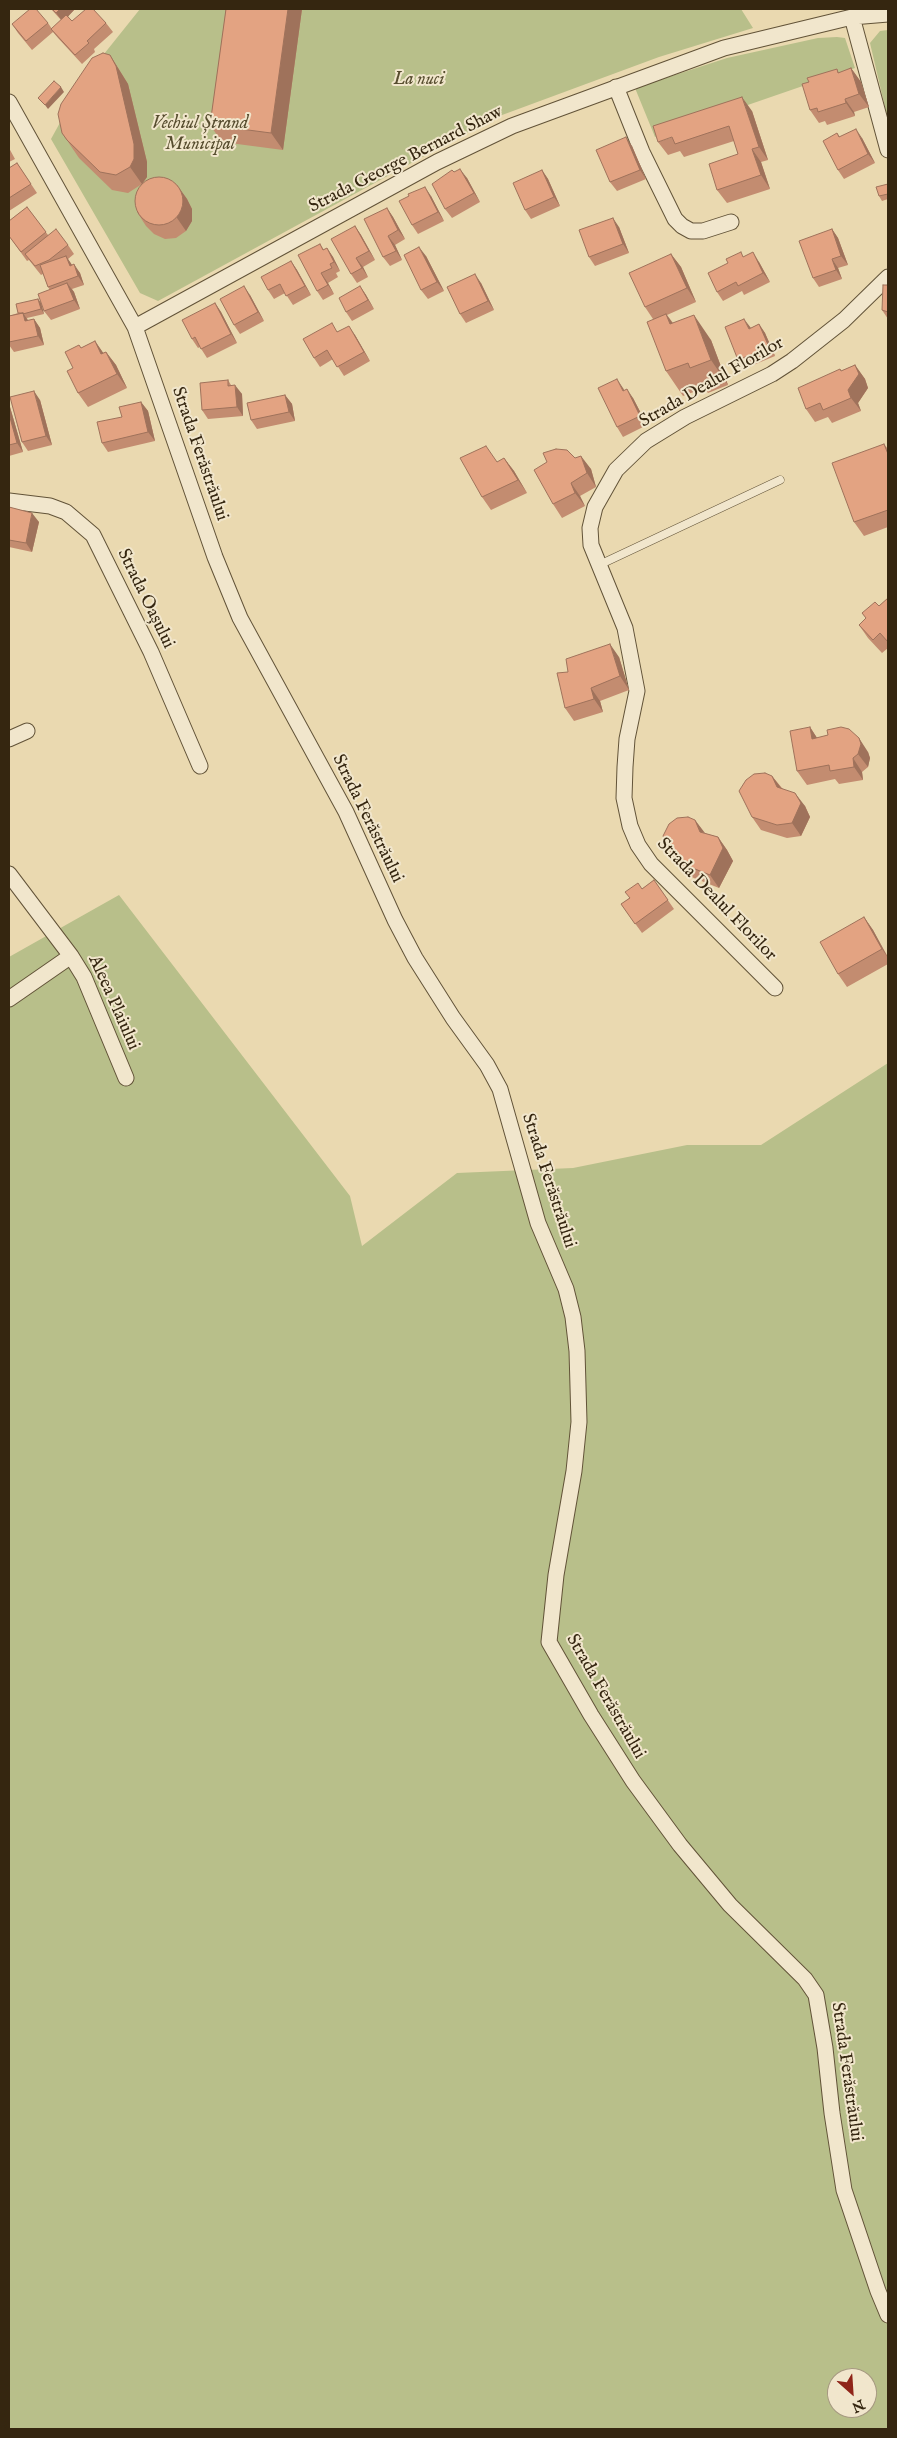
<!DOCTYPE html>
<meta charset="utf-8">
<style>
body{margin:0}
#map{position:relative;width:897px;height:2438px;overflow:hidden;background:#ead9b0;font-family:"IM FELL English",serif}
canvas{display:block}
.frame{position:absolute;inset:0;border:10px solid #352610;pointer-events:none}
.north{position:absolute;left:827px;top:2368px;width:50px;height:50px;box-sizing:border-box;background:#f1e6cc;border:1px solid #a69981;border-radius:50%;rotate:154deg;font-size:14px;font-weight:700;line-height:20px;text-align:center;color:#352610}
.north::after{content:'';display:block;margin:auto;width:18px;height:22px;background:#8f2418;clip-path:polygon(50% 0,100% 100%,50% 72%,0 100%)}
</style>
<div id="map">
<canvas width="897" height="2438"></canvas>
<div class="frame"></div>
<div class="north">N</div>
</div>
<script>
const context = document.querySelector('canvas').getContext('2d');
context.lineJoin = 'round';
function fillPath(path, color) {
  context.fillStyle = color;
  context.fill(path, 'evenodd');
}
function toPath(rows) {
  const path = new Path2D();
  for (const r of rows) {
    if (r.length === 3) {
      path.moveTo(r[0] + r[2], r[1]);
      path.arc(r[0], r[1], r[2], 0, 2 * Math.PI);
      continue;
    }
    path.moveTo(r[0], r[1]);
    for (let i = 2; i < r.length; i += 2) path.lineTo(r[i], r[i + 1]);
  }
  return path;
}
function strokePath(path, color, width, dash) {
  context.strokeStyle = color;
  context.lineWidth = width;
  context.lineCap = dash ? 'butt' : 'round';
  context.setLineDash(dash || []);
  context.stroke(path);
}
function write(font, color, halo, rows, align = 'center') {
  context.font = font + ' "IM FELL English",serif';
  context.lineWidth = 4;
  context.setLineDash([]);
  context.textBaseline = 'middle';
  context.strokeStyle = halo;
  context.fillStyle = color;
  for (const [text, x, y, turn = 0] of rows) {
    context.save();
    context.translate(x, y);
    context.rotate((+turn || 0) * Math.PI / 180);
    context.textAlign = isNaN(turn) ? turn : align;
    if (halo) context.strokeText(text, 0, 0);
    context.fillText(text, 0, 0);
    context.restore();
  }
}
fillPath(toPath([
 [140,9,741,9,753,28,659,57,494,118,158,301,140,293,51,139,84,79],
 [888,30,888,120,870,43,880,31],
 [837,37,845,38,855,68,655,137,635,88,727,58,818,38],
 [119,895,350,1196,362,1246,457,1173,573,1168,687,1145,761,1145,888,1063,888,2429,9,2429,9,957],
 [837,2378,867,2378,867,2408,837,2408]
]), '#b8bf8a');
const service = toPath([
 [599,565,780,480]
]);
const minor = toPath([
 [852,17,888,150],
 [616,87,642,152,675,219,682,226,691,231,703,231,731,222],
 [9,102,135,327,215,557,240,618,346,812,395,920,415,958,453,1018,487,1065,500,1089,538,1223,566,1289,573,1317,577,1351,579,1422,574,1471,556,1575,549,1642,591,1715,633,1781,680,1845,730,1905,805,1979,816,1995,825,2048,832,2113,844,2190,878,2291,888,2315],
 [135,327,437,162,512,126,724,48,852,17,888,14],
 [9,501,50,506,66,512,93,535,151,652,200,766],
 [9,739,27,731],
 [9,874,71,956,84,977,126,1078],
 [775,988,651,864,638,845,630,826,624,798,625,767,627,739,637,691,625,628,591,545,590,528,595,507,616,470,646,441,685,417,772,374,792,361,844,320,888,277],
 [9,999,71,956]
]);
strokePath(service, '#625338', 9);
strokePath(minor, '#625338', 17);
strokePath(service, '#f1e6cc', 8);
strokePath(minor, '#f1e6cc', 15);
fillPath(toPath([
 [51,9,75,9,68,16,72,21,106,23,113,32,94,49,95,52,82,64,58,38,53,32,32,50,18,33,12,24,48,23,52,29,61,20],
 [226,9,302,9,283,150,222,142,210,125],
 [110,55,128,84,147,162,147,177,142,184,128,193,112,190,79,158,62,133],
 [851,68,861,82,869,107,854,112,855,116,827,125,825,121,819,123,810,110,809,82,837,69,839,73],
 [752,111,768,160,761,162,770,189,727,203,717,190,738,154,734,141,684,157,680,151,668,155,658,142],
 [837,133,840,137,862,138,875,163,844,179,838,170],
 [632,146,646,179,617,191,610,182],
 [9,148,15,159,9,162],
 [17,163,37,193,9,211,9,168],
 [542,170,548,179,560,206,531,219,525,210],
 [454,172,467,178,480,202,452,218,445,209],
 [888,184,888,199,882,201,879,196],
 [177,185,187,199,192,209,192,221,186,231,176,238,165,239,154,234,146,226,137,212],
 [431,196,444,221,418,234,412,225],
 [27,207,48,235,68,245,74,254,68,259,72,265,80,273,84,285,72,289,74,292,80,309,51,320,44,311,50,290,48,287,43,274,41,275,29,260,27,261,9,236,9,221],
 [387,208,393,217,405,239,395,245,402,260,390,266,383,257],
 [355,226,361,235,375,260,363,267,368,277,357,283,351,274],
 [619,227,629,253,595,266,589,257],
 [832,229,838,238,848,265,838,268,842,279,819,287,813,278],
 [320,244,324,250,327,248,333,257,340,271,336,273,338,277,328,283,334,294,323,300,317,291],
 [671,254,681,267,696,302,667,315,673,323,711,340,728,385,708,393,704,388,683,396,666,371,653,319,645,307],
 [426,256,444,291,428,299,421,290],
 [744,257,759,262,770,282,744,295,742,291,723,301,717,292],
 [291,261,297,270,311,295,293,305,285,293,274,299,268,290],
 [481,283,494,310,466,323,460,314],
 [888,285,888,319,882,310],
 [360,286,366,295,374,309,352,321,346,312],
 [250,295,264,321,240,334,234,325],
 [38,299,41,303,44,314,27,318,28,321,34,319,40,328,44,345,14,352,9,345,9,316,18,313],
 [215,303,221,312,237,343,207,358,200,347,198,348,192,339],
 [759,324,765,333,775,356,744,369,738,360,751,328],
 [338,331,355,335,370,361,344,376,333,359,320,367,314,358],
 [95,341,103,353,106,352,116,365,127,388,88,407,78,393,73,368,79,345,81,348],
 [855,365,865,379,868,388,858,403,861,411,832,423,828,417,815,422,806,409,840,369,841,371],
 [228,380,231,385,242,394,243,416,208,419,202,410],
 [623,388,624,391,633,398,647,425,623,437,617,427],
 [285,395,292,404,295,421,257,429,251,420],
 [40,400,52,445,28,451,22,442],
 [141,402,148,411,155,441,108,452,102,443,122,417],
 [9,405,10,407,23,452,9,456],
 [884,444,888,449,888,527,864,536,854,522],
 [504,458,514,471,527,493,491,510,482,497],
 [575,458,591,469,596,487,580,496,585,506,562,518,553,504],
 [9,507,39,522,32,552,9,547],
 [888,598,888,648,882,653,868,638,859,625,866,618,862,613,879,606],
 [619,657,629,690,600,701,603,712,574,721,565,708,568,672],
 [810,727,817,738,868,752,870,758,868,767,862,772,863,780,839,784,835,779,807,785,797,771],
 [772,776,782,788,805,806,810,817,801,836,787,838,761,830,752,817],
 [695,820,704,833,718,837,727,850,733,861,719,888,684,874,675,861],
 [654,880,674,909,642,933,621,904],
 [864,917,873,930,888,957,888,964,847,987,838,974]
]), '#c38c70');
fillPath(toPath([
 [60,9,75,9,63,22,56,13],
 [288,9,302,9,283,150,271,133],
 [110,55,128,84,147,162,147,177,142,184,130,167],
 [851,68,861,82,869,107,859,94],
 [61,87,64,92,48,109,45,105],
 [742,97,752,111,768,160,759,147],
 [845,99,854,112,855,116,846,103],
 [856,129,862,138,875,163,868,154],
 [626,137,632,146,646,179,640,170],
 [752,149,761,162,770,189,761,175],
 [460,169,467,178,480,202,474,193],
 [542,170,548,179,560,206,554,197],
 [177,185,187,199,192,209,192,221,186,231,177,218],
 [425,187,431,196,444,221,438,212],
 [387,208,393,217,405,239,398,230],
 [613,218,619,227,629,253,623,244],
 [355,226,361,235,375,260,369,251],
 [832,229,838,238,848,265,841,256],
 [388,236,395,245,402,260,396,251],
 [419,247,426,256,444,291,437,282],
 [327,248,333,257,340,271,334,262],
 [753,252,759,262,770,282,763,273],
 [671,254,681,267,696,302,687,288],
 [66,256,72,265,70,266],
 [356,258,363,267,368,277,362,268],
 [832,259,838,268,842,279,836,270],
 [291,261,297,270,311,295,305,286],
 [74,264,80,273,84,285,78,276],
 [321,273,328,283,334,294,328,285],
 [475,274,481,283,494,310,488,301],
 [67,283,74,292,80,309,74,300],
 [244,286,250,295,264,321,258,312],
 [360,286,366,295,374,309,368,300],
 [38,299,41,303,44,314,41,309],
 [215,303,221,312,237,343,231,334],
 [23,313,29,322,25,321],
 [666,314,684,339,670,324],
 [694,315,711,340,728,385,711,360],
 [34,319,40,328,44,345,38,336],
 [744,319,751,328,749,329],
 [759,324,765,333,775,356,769,347],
 [349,326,355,335,370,361,364,352],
 [95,341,104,354,101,354],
 [106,352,116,365,127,388,117,374],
 [855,365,865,379,868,388,858,403,861,411,851,398,848,390],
 [617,379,623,388,629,400,623,391],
 [235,385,242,394,243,416,237,407],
 [627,389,633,398,647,425,640,416],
 [34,391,40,400,52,445,46,436],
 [285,395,292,404,295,421,289,412],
 [141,402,148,411,155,441,148,432],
 [9,405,10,407,23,452,17,443,9,414],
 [581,456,591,469,596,487,587,473],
 [504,458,514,471,527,493,518,480],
 [571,483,580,496,585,506,575,493],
 [32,513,39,522,32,552,26,543],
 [610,644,619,657,629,690,620,676],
 [591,688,600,701,603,712,594,699],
 [810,727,819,741,812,739],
 [859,738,868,752,870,758,868,767,858,754],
 [853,758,862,772,863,780,854,767],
 [772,776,782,789,777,787],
 [795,793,805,806,810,817,801,836,792,823],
 [695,820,705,833,700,832],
 [718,837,727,850,733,861,719,888,710,875],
 [864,917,873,930,888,958,882,949]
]), '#9f725b');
const building = toPath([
 [30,9,36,9,48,23,26,41,12,24,30,9],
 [52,9,60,9,56,13,52,9],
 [86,9,93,9,106,23,87,41,89,43,75,55,51,29,66,15,72,21,86,9],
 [226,9,288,9,271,133,210,125,226,9],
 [103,53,110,55,116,66,134,144,134,159,130,167,116,175,100,172,67,140,62,133,58,114,61,104,92,58,103,53],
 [851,68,859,94,845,99,846,103,818,112,817,108,810,110,802,84,809,82,807,78,837,69,838,73,851,68],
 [54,81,61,87,45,105,38,98,54,81],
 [742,97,759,147,752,149,761,175,717,190,709,164,738,154,729,126,675,144,672,137,658,142,653,126,742,97],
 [856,129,868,154,838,170,823,141,837,133,839,137,856,129],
 [626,137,640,170,610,182,596,150,626,137],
 [17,163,31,184,9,198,9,168,17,163],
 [460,169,474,193,445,209,432,184,452,170,454,172,460,169],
 [542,170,554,197,525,210,513,183,542,170],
 [159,201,24],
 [888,184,888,194,879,196,876,187,888,184],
 [425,187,438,212,412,225,399,201,409,196,408,194,425,187],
 [27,207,46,232,21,252,9,236,9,221,27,207],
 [387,208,398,230,388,236,396,251,383,257,364,219,387,208],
 [613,218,623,244,589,257,579,230,613,218],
 [355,226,369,251,356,258,362,268,351,274,331,239,355,226],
 [56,229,68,245,49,260,35,266,25,254,56,229],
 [832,229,841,256,832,259,836,270,813,278,799,241,832,229],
 [320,244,323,250,327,248,334,262,330,264,332,268,321,273,328,285,317,291,298,255,320,244],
 [419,247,437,282,421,290,404,255,419,247],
 [741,252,743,257,753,252,763,273,738,286,736,282,717,292,708,273,728,263,726,259,741,252],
 [671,254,687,288,645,307,629,273,671,254],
 [66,256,70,266,74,264,78,276,48,287,40,265,66,256],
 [291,261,305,286,286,296,280,284,268,290,261,277,291,261],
 [475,274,488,301,460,314,447,287,475,274],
 [67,283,74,300,44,311,38,294,67,283],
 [883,285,888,285,888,312,882,310,883,285],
 [244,286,258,312,234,325,220,299,244,286],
 [360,286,368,300,346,312,339,298,360,286],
 [38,299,41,309,23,314,23,313,18,313,16,304,38,299],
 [215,303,231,334,201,349,195,337,192,339,182,320,215,303],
 [23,313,25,321,34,319,38,336,9,342,9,316,23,313],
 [666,314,670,324,694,315,711,360,690,368,688,363,666,371,647,322,666,314],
 [744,319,749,329,759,324,769,347,738,360,725,327,744,319],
 [332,323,337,332,349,326,364,352,337,367,327,350,314,358,303,339,332,323],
 [95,341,101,354,106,352,117,374,78,393,67,371,73,368,65,352,79,345,81,348,95,341],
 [855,365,859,374,848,390,851,398,823,410,820,403,806,409,798,388,840,369,841,371,855,365],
 [617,379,623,391,627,389,640,416,617,427,598,388,617,379],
 [228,380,228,386,235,385,237,407,202,410,200,383,228,380],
 [34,391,46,436,22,442,10,397,34,391],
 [285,395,289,412,251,420,247,403,285,395],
 [141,402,148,432,102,443,97,422,122,417,119,407,141,402],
 [9,414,17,443,9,445,9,414],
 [884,444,888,454,888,510,854,522,832,463,884,444],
 [486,446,497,462,504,458,518,480,482,497,460,458,486,446],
 [556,449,567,450,575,458,581,456,587,473,571,483,575,493,553,504,534,470,547,462,543,453,556,449],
 [9,507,32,513,26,543,9,540,9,507],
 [888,598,888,642,880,633,873,640,859,625,866,618,862,613,875,602,879,606,888,598],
 [610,644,620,676,591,688,594,699,565,708,557,673,568,672,566,659,610,644],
 [810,727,812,739,828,735,827,730,841,727,849,729,859,738,861,744,858,754,853,758,854,767,830,771,829,765,797,771,790,731,810,727],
 [765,773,772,776,777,787,795,793,801,803,792,823,777,825,752,817,739,791,746,780,754,774,765,773],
 [688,817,695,820,700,832,718,837,723,848,710,875,675,861,663,836,669,824,677,818,688,817],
 [654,880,668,900,635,924,621,904,630,898,625,892,638,883,642,889,654,880],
 [864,917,882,949,838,974,820,942,864,917]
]);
fillPath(building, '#e3a382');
strokePath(building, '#9f725b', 1);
write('italic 18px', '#564c2e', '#f1e6cc', [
 ["La nuci",419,80],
 ["Vechiul Ștrand",200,124],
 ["Municipal",200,145]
]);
write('18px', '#352610', '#f1e6cc', [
 ["Strada George Bernard Shaw",406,160,-27],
 ["Strada Dealul Florilor",712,383,-30],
 ["Strada Ferăstrăului",199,454,71],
 ["Strada Oașului",145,599,64],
 ["Strada Ferăstrăului",367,819,64],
 ["Strada Dealul Florilor",716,900,46],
 ["Aleea Plaiului",113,1003,66],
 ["Strada Ferăstrăului",548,1181,72],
 ["Strada Ferăstrăului",605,1697,60],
 ["Strada Ferăstrăului",846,2072,82]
]);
</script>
